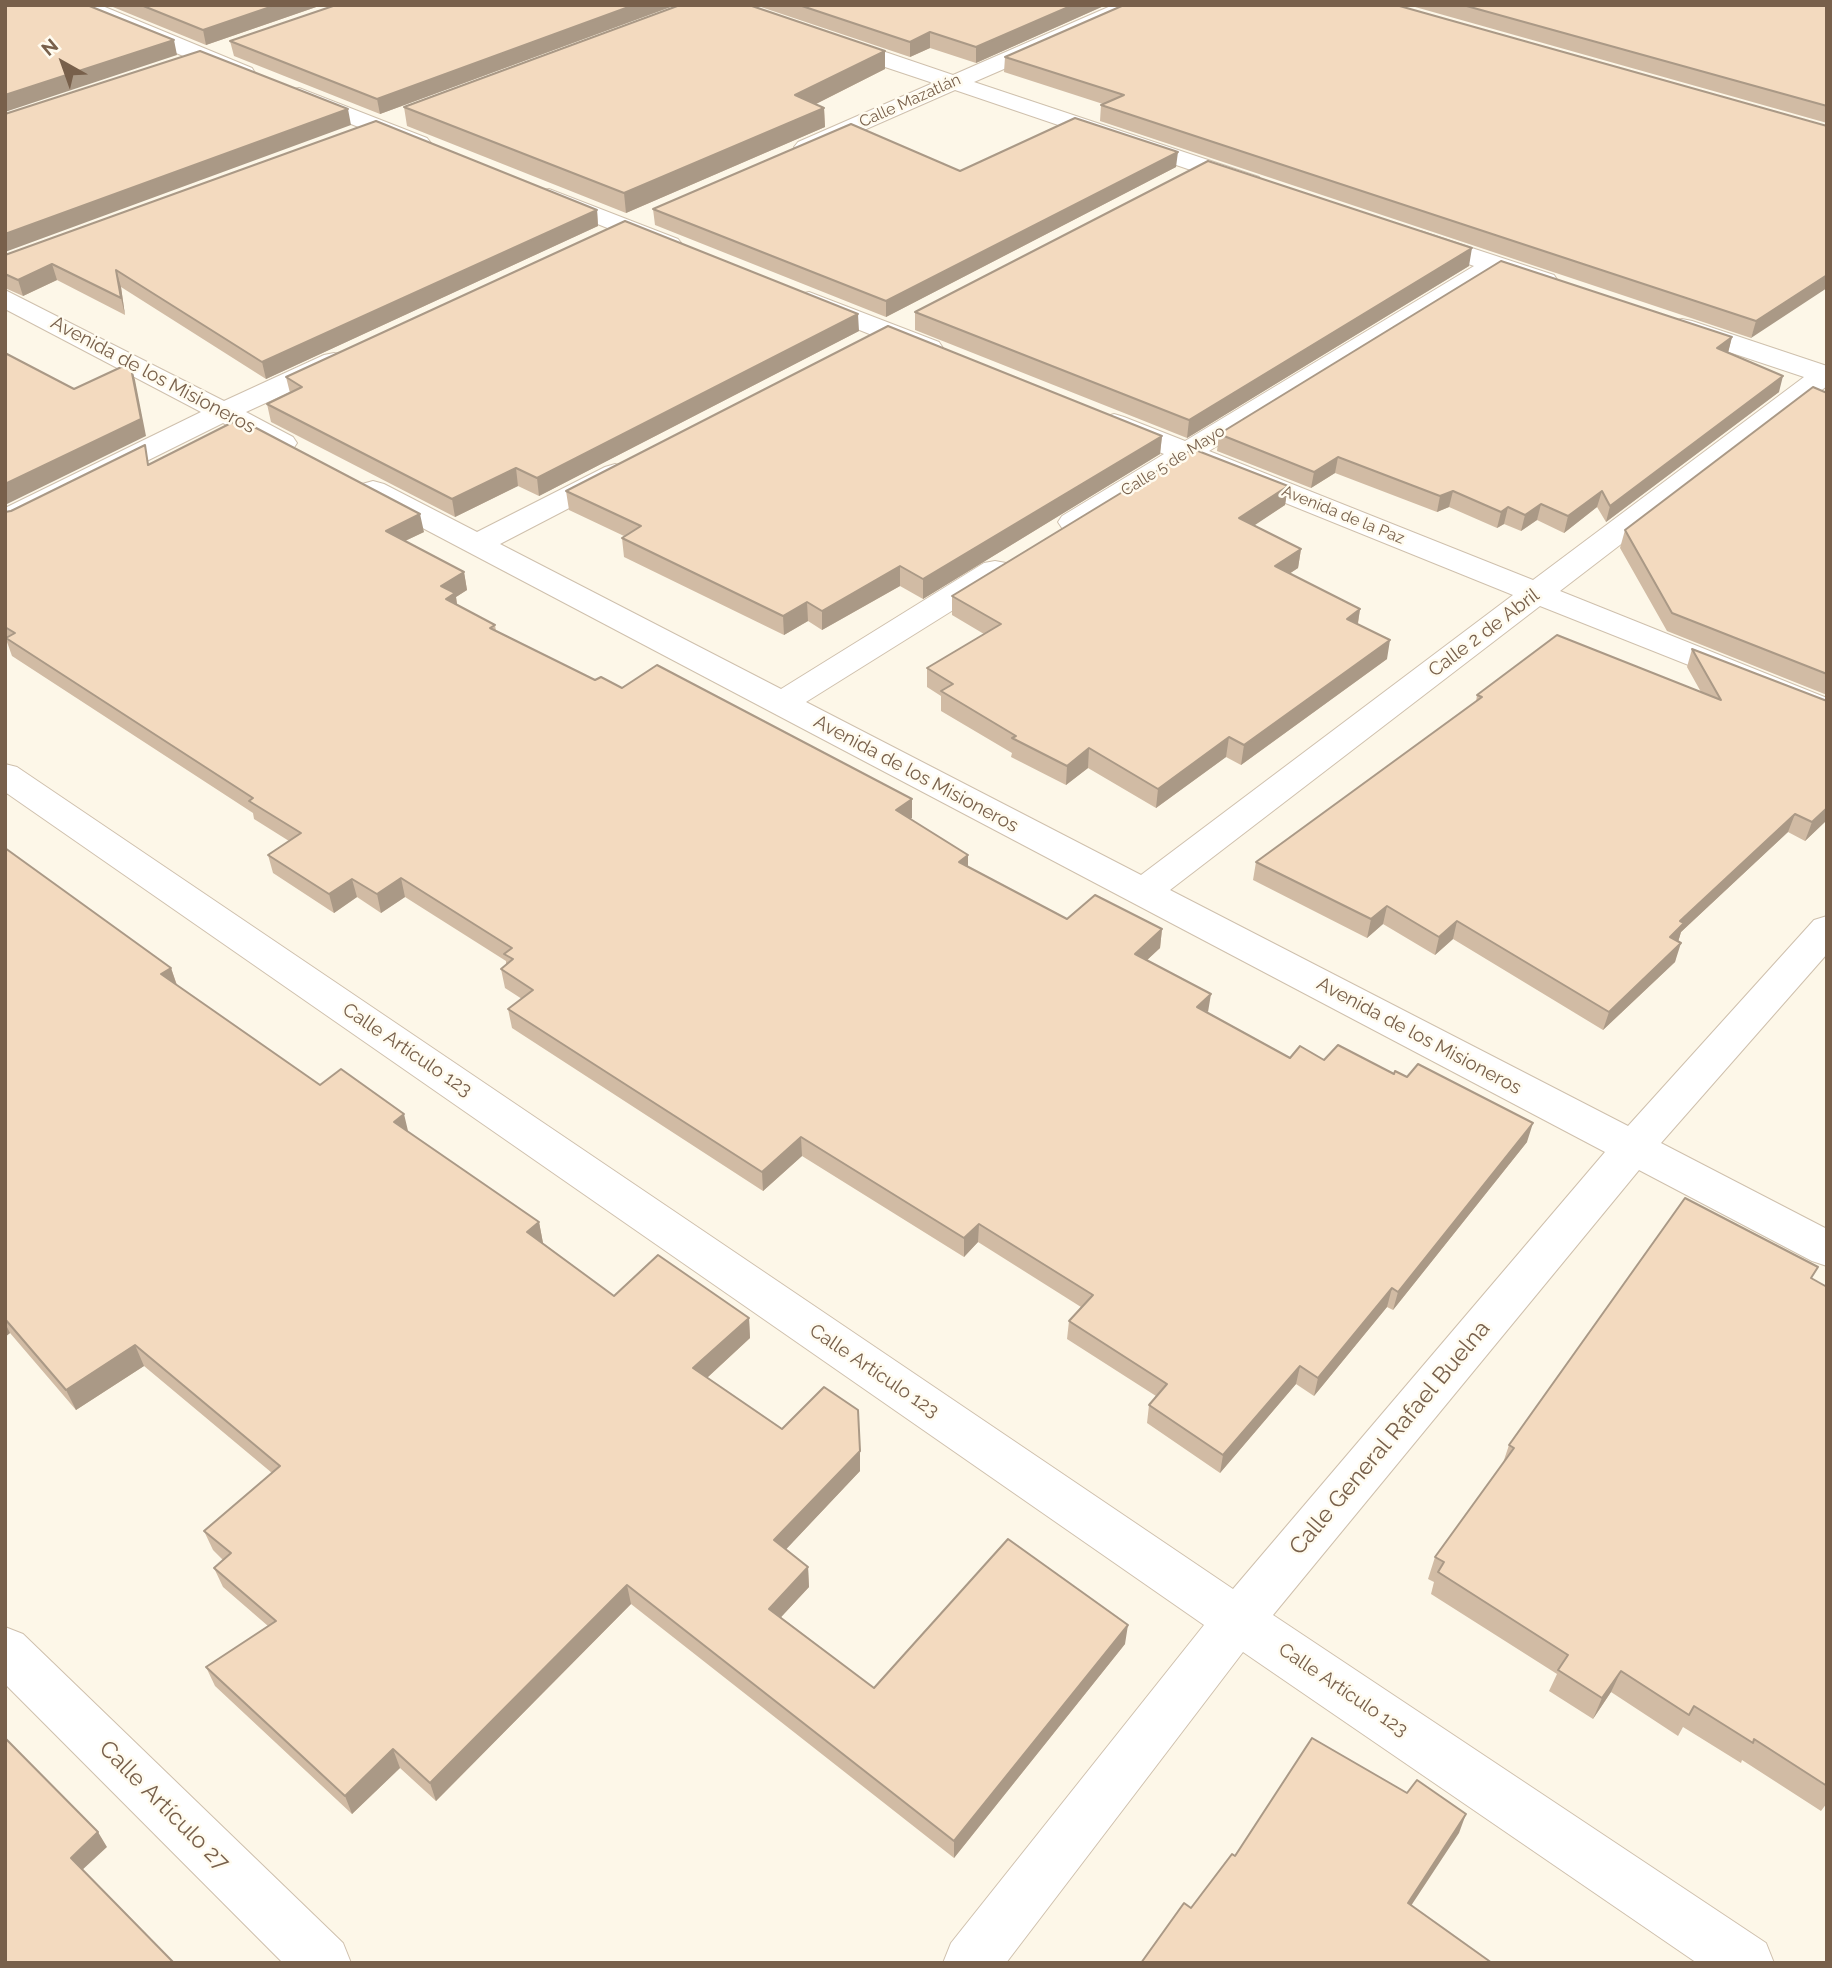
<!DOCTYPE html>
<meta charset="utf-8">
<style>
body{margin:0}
#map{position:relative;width:1832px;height:1968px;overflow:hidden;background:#fdf7e8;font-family:Raleway,sans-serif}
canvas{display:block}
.frame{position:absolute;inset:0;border:7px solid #78604b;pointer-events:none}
.north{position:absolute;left:28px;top:28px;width:70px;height:70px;-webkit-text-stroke:5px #fffbef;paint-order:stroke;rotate:320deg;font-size:19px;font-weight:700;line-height:28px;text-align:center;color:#78604b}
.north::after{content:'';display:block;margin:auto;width:24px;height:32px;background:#78604b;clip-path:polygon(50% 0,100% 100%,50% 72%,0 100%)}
</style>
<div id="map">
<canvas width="1832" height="1968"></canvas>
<div class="frame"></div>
<div class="north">N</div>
</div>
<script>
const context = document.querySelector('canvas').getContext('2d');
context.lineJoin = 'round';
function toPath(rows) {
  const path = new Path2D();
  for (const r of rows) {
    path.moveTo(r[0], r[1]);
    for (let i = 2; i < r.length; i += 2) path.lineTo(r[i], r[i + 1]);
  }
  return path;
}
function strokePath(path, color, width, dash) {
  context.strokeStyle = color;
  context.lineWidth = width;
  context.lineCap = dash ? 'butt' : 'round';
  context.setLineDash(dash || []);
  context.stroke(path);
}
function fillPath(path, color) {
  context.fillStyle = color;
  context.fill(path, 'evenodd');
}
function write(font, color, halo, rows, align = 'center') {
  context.font = font + ' Raleway,sans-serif';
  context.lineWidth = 5;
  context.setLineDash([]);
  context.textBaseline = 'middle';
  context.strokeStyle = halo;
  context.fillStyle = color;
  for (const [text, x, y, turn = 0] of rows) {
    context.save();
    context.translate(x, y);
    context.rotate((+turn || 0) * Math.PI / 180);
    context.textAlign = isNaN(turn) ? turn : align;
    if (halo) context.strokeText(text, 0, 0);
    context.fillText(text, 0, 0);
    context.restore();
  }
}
const minor = toPath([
 [71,5,100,5,252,68,255,73,252,78,236,78,73,10,71,5],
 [1113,5,1142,5,1140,10,974,82,1259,177,1262,182,1259,187,1250,189,1241,187,955,90,814,152,798,152,794,147,798,142,933,83,828,48,825,43,828,38,844,38,953,75,1113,5],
 [299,88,427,138,431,143,427,148,411,148,291,100,288,95,291,90,299,88],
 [549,189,678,239,682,244,678,249,669,252,660,249,540,201,537,196,540,191,549,189],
 [1420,231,1554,275,1558,281,1554,287,1545,289,1497,274,1209,451,1533,580,1804,377,1672,333,1669,327,1672,321,1682,319,1692,321,1827,366,1827,386,1560,591,1827,698,1827,720,1540,606,1170,890,1628,1126,1814,920,1827,916,1827,954,1661,1143,1827,1229,1827,1266,1812,1261,1639,1170,1273,1615,1766,1943,1774,1963,1697,1963,1243,1652,1006,1963,943,1963,951,1943,1204,1625,5,792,5,764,17,767,1233,1589,1605,1152,362,496,358,490,362,484,373,481,384,484,477,532,605,467,615,464,625,467,630,473,625,479,500,544,781,689,984,563,995,561,1006,563,1011,570,1006,577,806,702,1141,875,1513,595,1189,464,1084,528,1073,531,1062,528,1058,522,1062,516,1164,454,1104,429,1100,423,1104,417,1114,414,1124,417,1185,441,1474,266,1411,244,1407,239,1411,234,1420,231],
 [5,290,224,401,324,355,334,353,344,355,348,361,344,367,246,412,293,437,297,443,293,449,283,452,273,449,223,423,16,526,5,529,5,508,201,412,5,309,5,290],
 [809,292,939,342,943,348,939,354,929,356,919,354,800,306,796,300,800,294,809,292],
 [5,1627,23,1634,343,1943,351,1963,283,1963,5,1684,5,1627]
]);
strokePath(minor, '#cfc0ad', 2);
fillPath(minor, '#fff');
fillPath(toPath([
 [108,5,322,5,206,45],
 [676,5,380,114,234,56,230,41],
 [755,5,1106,5,976,63,930,48,910,57],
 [1408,5,1827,5,1827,123],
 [1005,57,1827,126,1751,338,1100,121,1101,105,1103,104,1004,72],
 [885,69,816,104,824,108,825,127,626,213,407,126,404,107],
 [1176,167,886,317,655,225,653,209,960,171],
 [597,210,598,226,266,379,121,287,125,315,57,280,23,296,5,288,5,255],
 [1469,266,1187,438,915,330,915,312],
 [859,331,539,496,518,486,455,517,271,422,267,404,290,393,286,377],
 [1732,337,1728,352,1779,392,1606,522,1597,507,1564,533,1537,520,1521,531,1504,524,1497,528,1449,507,1437,512,1335,473,1311,488,1217,451,1219,434],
 [1827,393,1827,695,1667,631,1620,548,1625,530],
 [1162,436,1160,454,923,599,900,586,822,630,808,621,784,635,624,557,622,538,624,536,569,510,566,491],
 [150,464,424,532,405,541,464,572,467,590,456,597,457,605,495,625,496,631,595,680,622,688,912,818,910,819,968,855,968,867,1067,919,1162,929,1160,948,1147,960,1208,1013,1290,1058,1324,1060,1527,1142,1393,1310,1387,1307,1314,1396,1296,1384,1220,1473,1147,1423,1149,1405,1156,1396,1067,1339,1069,1321,1081,1307,978,1242,964,1257,802,1156,763,1191,512,1028,508,1009,522,999,505,988,501,969,506,965,506,961,405,897,381,913,357,897,334,913,273,873,268,855,289,841,254,819,253,813,12,656,7,642,5,641,5,512],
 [1288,486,1285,505,1254,525,1301,549,1298,568,1289,574,1360,609,1358,624,1387,659,1241,765,1226,757,1156,808,1088,768,1066,785,1011,757,1012,753,941,711,941,696,927,687,927,668,984,634,952,615,952,596],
 [1692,649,1827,701,1827,820,1805,841,1788,832,1681,932,1678,942,1675,962,1603,1030,1453,939,1435,955,1383,924,1367,938,1253,880,1256,862,1476,702,1477,695,1701,692,1687,667],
 [5,848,171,968,177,985,320,1085,408,1132,539,1222,543,1243,614,1296,749,1318,750,1338,707,1378,782,1429,860,1471,786,1549,808,1567,809,1587,781,1617,874,1688,1125,1644,954,1858,631,1604,436,1801,400,1768,352,1814,215,1686,206,1667,268,1626,223,1587,214,1568,223,1560,213,1550,204,1531,272,1473,144,1366,76,1410,10,1333,5,1337],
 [1813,1279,1827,1287,1827,1803,1821,1811,1742,1760,1741,1763,1683,1727,1678,1736,1611,1692,1593,1719,1549,1691,1557,1674,1431,1594,1434,1582,1428,1579,1435,1557,1503,1463,1509,1445]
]), '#d1bba4');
fillPath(toPath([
 [276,5,322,5,206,45,203,30],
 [634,5,676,5,380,114,377,99],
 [1073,5,1106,5,976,63,976,47],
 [930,32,930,48,910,57,910,42],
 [174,40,177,55,5,112,5,95],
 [885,51,885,69,796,114,795,95],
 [824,108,825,127,626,213,624,193],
 [348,109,351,125,5,252,5,234],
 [1178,152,1176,167,886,317,886,301],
 [597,210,598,226,266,379,262,362],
 [1472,248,1469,266,1187,438,1189,420],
 [52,264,57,280,23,296,18,280],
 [116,270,121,287,125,315,121,298],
 [1827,275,1827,288,1751,338,1756,321],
 [858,314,859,331,539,496,537,478],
 [1732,337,1728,353,1717,348],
 [130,363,135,380,146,436,5,505,5,484],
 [1783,376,1779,392,1606,522,1610,506],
 [1162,436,1160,454,923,599,923,579],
 [1338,457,1335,473,1311,488,1314,472],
 [516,468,518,486,455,517,452,499],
 [1288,486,1285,505,1237,537,1239,518],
 [1453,491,1449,507,1437,512,1440,496],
 [1602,491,1597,507,1564,533,1568,516],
 [1541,504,1537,520,1521,531,1525,515],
 [1508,507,1504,524,1497,528,1501,512],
 [420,514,424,532,390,548,386,531],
 [1301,549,1298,568,1272,585,1275,566],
 [900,566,900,586,822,630,822,611],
 [464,572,467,590,456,597,458,611,449,617,441,586],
 [807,602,808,621,784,635,783,616],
 [1360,609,1357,628,1347,619],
 [1390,640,1387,659,1241,765,1244,745],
 [1229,737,1226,757,1156,808,1158,789],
 [1089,748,1088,768,1066,785,1067,766],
 [912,799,912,818,896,828,896,810],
 [1827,808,1827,820,1805,841,1812,822],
 [1795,814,1788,832,1681,932,1678,942,1670,937,1680,921],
 [968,855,968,874,959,862],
 [401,878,405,897,381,913,377,894],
 [352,879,357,897,334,913,329,894],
 [1387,906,1383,924,1367,938,1371,919],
 [1457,921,1453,939,1435,955,1439,937],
 [1162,929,1160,948,1133,973,1135,954],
 [1681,943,1675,962,1603,1030,1609,1012],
 [171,968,178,989,161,974],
 [1211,994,1208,1012,1197,1007],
 [404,1114,409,1135,394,1122],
 [1533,1123,1527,1142,1393,1310,1398,1292],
 [801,1137,802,1156,763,1191,762,1172],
 [539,1222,543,1243,532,1253,527,1232],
 [979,1224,978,1242,964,1257,964,1238],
 [1392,1288,1387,1307,1314,1396,1318,1378],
 [749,1318,750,1338,696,1388,693,1368],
 [5,1323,10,1333,5,1337],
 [135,1345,144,1366,76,1410,66,1390],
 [1300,1366,1296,1384,1220,1473,1223,1455],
 [860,1451,860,1471,776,1560,774,1540],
 [808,1567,809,1587,771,1628,769,1609],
 [627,1585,631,1604,436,1801,430,1783],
 [1128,1625,1125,1644,954,1858,954,1841],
 [1621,1671,1611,1692,1593,1719,1602,1698],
 [393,1749,400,1768,352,1814,345,1796],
 [1466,1814,1459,1833,1401,1921,1408,1903],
 [98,1832,107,1847,80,1872,71,1858]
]), '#aa9986');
const building = toPath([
 [5,5,87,5,174,40,5,95,5,5],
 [141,5,276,5,203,30,141,5],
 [336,5,634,5,377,99,230,41,336,5],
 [680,5,749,5,885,51,795,95,824,108,624,193,404,107,680,5],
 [799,5,1073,5,976,47,930,32,910,42,799,5],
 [1124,5,1396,5,1827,126,1827,275,1756,321,1101,105,1124,95,1005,57,1124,5],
 [1463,5,1827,5,1827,106,1463,5],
 [200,51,348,109,5,234,5,114,200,51],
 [1075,118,1178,152,886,301,653,209,851,124,960,171,1075,118],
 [376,121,597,210,262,362,116,270,121,298,52,264,18,280,5,274,5,255,376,121],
 [1208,161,1472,248,1189,420,915,312,1208,161],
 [625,221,858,314,537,478,516,468,452,499,267,404,302,387,286,377,625,221],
 [1501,261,1732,337,1717,348,1783,376,1610,506,1602,491,1568,516,1541,504,1525,515,1508,507,1501,512,1453,491,1440,496,1338,457,1314,472,1219,434,1501,261],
 [888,326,1162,436,923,579,900,566,822,611,807,602,783,616,622,538,641,526,566,491,888,326],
 [5,353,74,389,130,363,141,419,5,484,5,353],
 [1813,387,1827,393,1827,674,1672,613,1625,530,1813,387],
 [239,419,420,514,386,531,464,572,441,586,455,593,446,599,495,625,490,628,595,680,601,677,622,688,657,665,912,799,896,810,968,855,959,862,1067,919,1095,895,1162,929,1135,954,1211,994,1197,1007,1290,1058,1300,1046,1324,1060,1338,1045,1394,1074,1395,1071,1407,1077,1418,1064,1533,1123,1398,1292,1392,1288,1318,1378,1300,1366,1223,1455,1149,1405,1167,1384,1069,1321,1093,1295,979,1224,964,1238,801,1137,762,1172,508,1009,533,990,501,969,513,959,504,954,512,948,401,878,377,894,352,879,329,894,268,855,301,833,249,801,253,798,6,638,15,633,5,627,5,512,11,511,145,445,148,465,239,419],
 [1193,449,1288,486,1239,518,1301,549,1275,566,1360,609,1347,619,1390,640,1244,745,1229,737,1158,789,1089,748,1067,766,1012,738,1016,736,941,691,953,684,927,668,1001,624,952,596,1193,449],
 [1557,635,1721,700,1692,649,1827,701,1827,808,1812,822,1795,814,1680,921,1684,923,1670,937,1681,943,1609,1012,1457,921,1439,937,1387,906,1371,919,1256,862,1482,697,1477,695,1557,635],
 [5,848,171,968,161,974,320,1085,341,1069,404,1114,394,1122,539,1222,527,1232,614,1296,658,1255,749,1318,693,1368,782,1429,824,1387,858,1410,860,1451,774,1540,808,1567,769,1609,874,1688,1008,1539,1128,1625,954,1841,627,1585,430,1783,393,1749,345,1796,206,1667,276,1621,214,1568,231,1553,204,1531,280,1466,135,1345,66,1390,5,1319,5,848],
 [1685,1198,1818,1267,1811,1278,1827,1287,1827,1786,1754,1739,1753,1743,1694,1706,1689,1715,1621,1671,1602,1698,1558,1670,1568,1655,1438,1572,1444,1562,1435,1557,1514,1448,1509,1445,1685,1198],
 [5,1738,98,1832,71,1858,174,1963,5,1963,5,1738],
 [1312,1738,1407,1793,1417,1780,1466,1814,1408,1903,1492,1963,1141,1963,1184,1903,1191,1908,1232,1854,1235,1856,1312,1738]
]);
fillPath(building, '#f3dabf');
strokePath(building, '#aa9986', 2);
write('16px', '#78604b', '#fffbef', [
 ["Calle Mazatlán",910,101,-24],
 ["Calle 5 de Mayo",1173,461,-32],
 ["Avenida de la Paz",1343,515,22]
]);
write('19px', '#78604b', '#fffbef', [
 ["Avenida de los Misioneros",153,375,28],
 ["Calle 2 de Abril",1484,633,-37],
 ["Avenida de los Misioneros",916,774,28],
 ["Avenida de los Misioneros",1419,1036,28],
 ["Calle Artículo 123",407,1050,34],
 ["Calle Artículo 123",874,1371,34],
 ["Calle Artículo 123",1343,1690,34]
]);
write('23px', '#78604b', '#fffbef', [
 ["Calle General Rafael Buelna",1390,1438,-50],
 ["Calle Artículo 27",164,1806,45]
]);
</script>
